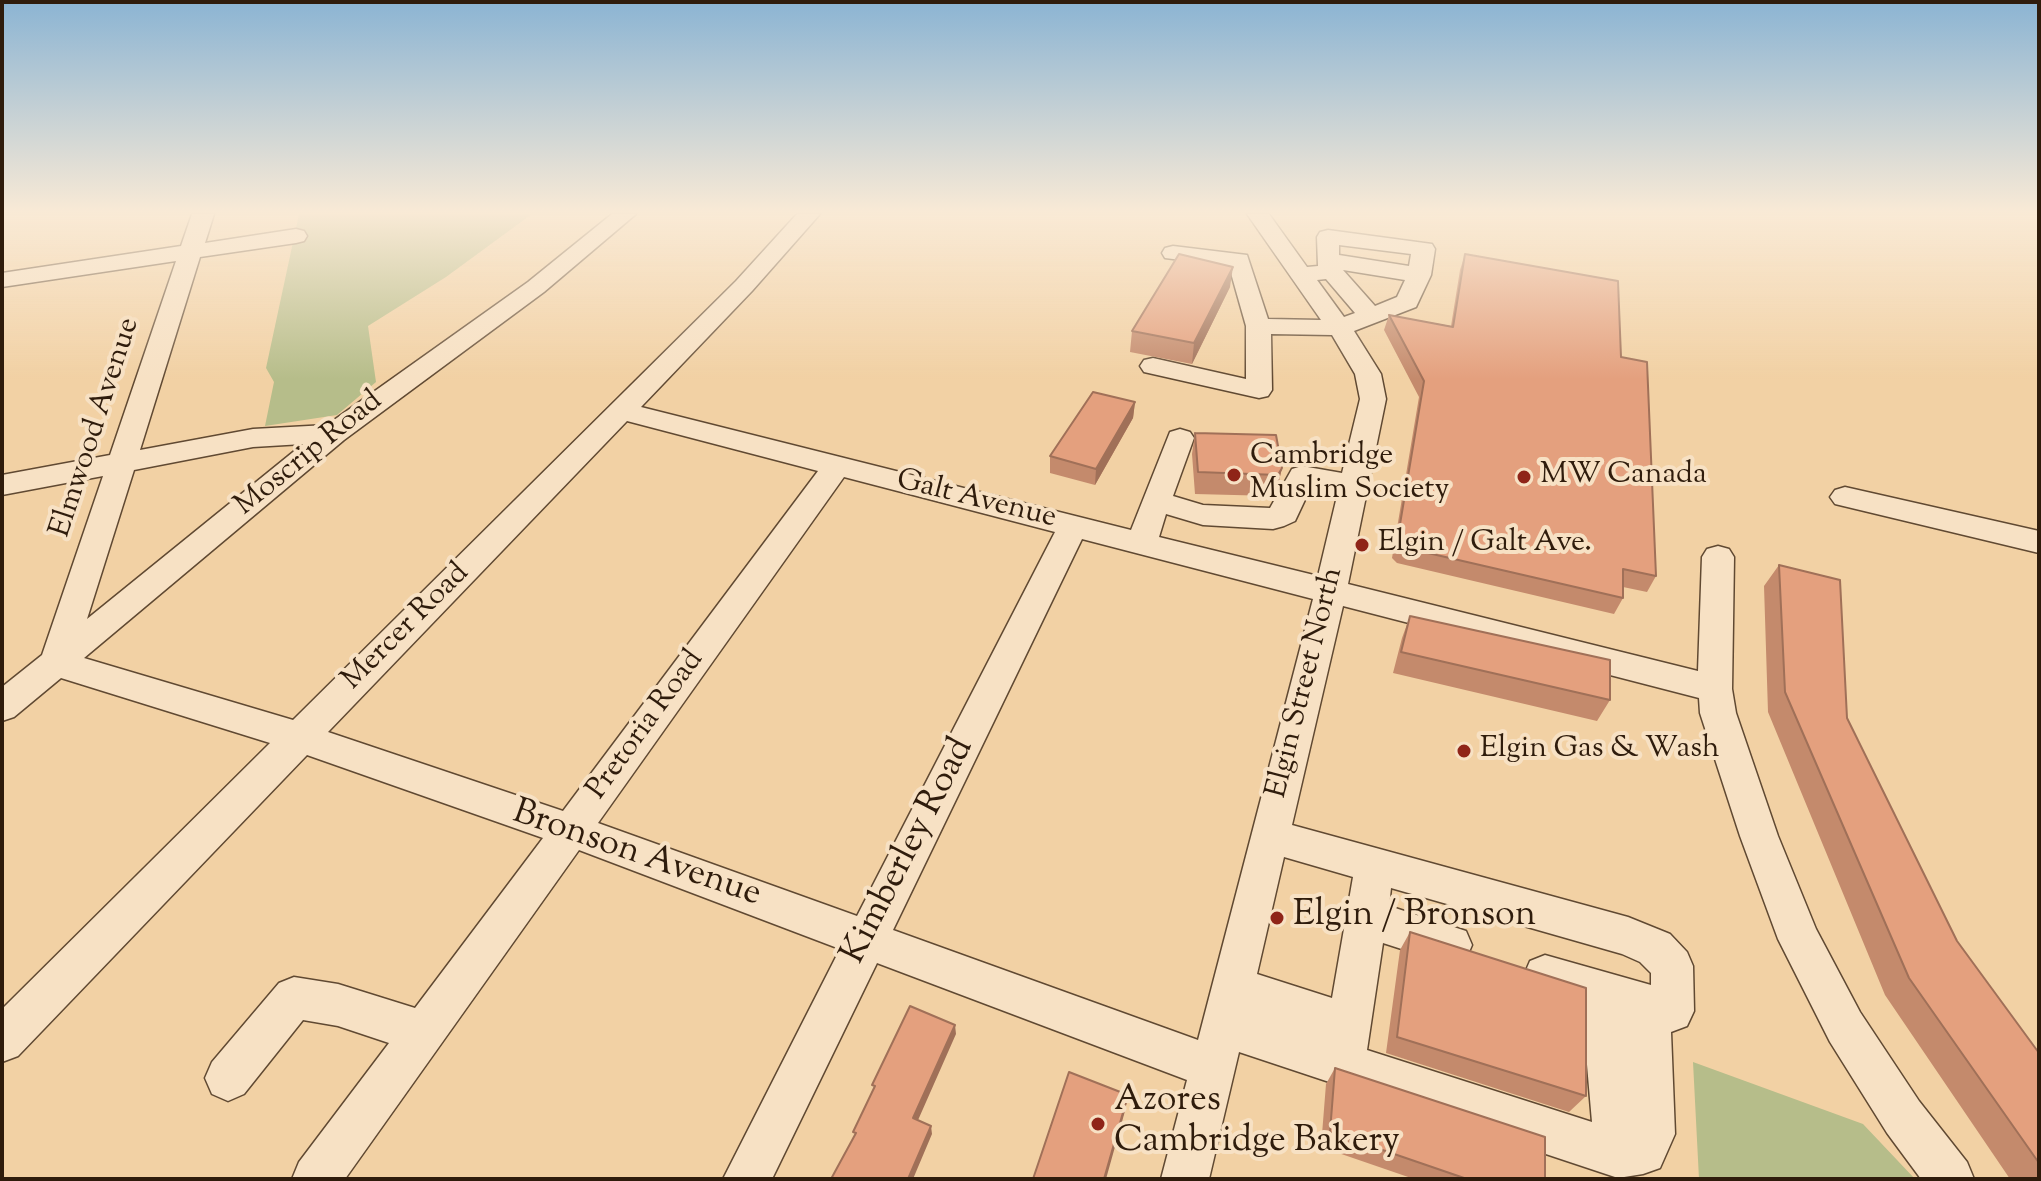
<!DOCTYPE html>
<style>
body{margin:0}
#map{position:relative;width:2041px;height:1181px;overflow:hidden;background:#f2d1a4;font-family:"Sorts Mill Goudy",serif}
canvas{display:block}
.frame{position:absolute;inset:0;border:4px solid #2f1c0c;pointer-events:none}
</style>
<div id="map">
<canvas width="2041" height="1181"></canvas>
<div class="frame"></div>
</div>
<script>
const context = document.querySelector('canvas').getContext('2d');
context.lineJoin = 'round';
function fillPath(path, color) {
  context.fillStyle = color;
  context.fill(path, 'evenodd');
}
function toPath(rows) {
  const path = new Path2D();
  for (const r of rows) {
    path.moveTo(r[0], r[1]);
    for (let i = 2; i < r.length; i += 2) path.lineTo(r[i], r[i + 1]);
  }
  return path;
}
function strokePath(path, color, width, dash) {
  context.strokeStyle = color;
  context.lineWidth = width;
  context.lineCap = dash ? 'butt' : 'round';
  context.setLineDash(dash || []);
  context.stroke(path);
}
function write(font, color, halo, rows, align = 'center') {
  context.font = font + ' "Sorts Mill Goudy",serif';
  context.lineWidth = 8;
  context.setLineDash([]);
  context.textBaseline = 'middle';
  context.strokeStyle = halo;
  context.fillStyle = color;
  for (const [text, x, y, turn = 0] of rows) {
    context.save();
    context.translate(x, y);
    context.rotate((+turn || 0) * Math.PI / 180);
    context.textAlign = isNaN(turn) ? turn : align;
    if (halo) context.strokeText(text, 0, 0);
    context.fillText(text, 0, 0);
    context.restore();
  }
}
fillPath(toPath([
 [299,214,532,214,446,277,368,326,376,382,337,415,265,426,274,382,266,368],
 [1693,1062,1863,1124,1915,1179,1699,1179]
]), '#b6bd8a');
const minor = toPath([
 [192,214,214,214,205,243,296,229,304,231,307,236,304,241,296,243,200,257,140,450,253,429,327,425,528,282,612,214,636,214,544,292,344,440,84,658,293,720,736,281,797,214,820,214,752,291,641,407,1131,530,1170,432,1180,429,1190,432,1194,438,1173,496,1203,505,1270,508,1292,469,1302,466,1342,473,1360,399,1355,374,1332,335,1271,334,1272,390,1268,396,1259,398,1144,372,1140,366,1144,360,1153,358,1246,379,1246,326,1229,266,1165,258,1162,253,1165,248,1173,246,1247,255,1268,319,1321,320,1247,214,1269,214,1307,267,1318,266,1317,237,1320,232,1328,230,1432,244,1435,249,1431,275,1416,307,1354,331,1381,374,1386,399,1348,584,1698,671,1702,557,1707,549,1718,546,1729,549,1734,557,1732,689,1736,713,1778,836,1816,929,1860,1012,1919,1101,1967,1162,1974,1179,1921,1179,1887,1133,1830,1042,1778,939,1740,836,1700,713,1699,698,1343,606,1292,825,1628,917,1670,934,1687,952,1693,966,1694,1011,1687,1026,1671,1032,1675,1134,1660,1168,1643,1174,1618,1178,1239,1052,1209,1179,1161,1179,1187,1080,877,963,772,1179,723,1179,840,949,579,850,345,1179,292,1179,299,1162,389,1043,338,1026,303,1020,244,1094,228,1101,212,1094,205,1078,212,1062,279,983,294,977,338,984,415,1008,543,838,307,755,18,1056,2,1062,2,1009,270,743,61,678,14,717,2,721,2,687,42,655,103,476,2,495,2,475,110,455,176,261,2,287,2,273,181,246,192,214],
 [1339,245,1411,254,1409,266,1339,255,1339,245],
 [1343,270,1405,280,1397,297,1375,306,1343,270],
 [1326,279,1355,313,1344,317,1317,280,1326,279],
 [627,421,818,471,563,811,328,732,627,421],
 [303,444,87,619,134,470,253,447,303,444],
 [844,477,1055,532,857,916,598,823,844,477],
 [1311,487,1338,492,1318,576,1159,537,1166,514,1203,525,1273,529,1284,526,1295,521,1311,487],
 [1082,539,1313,599,1198,1040,893,930,1082,539],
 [1284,857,1353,877,1332,998,1257,974,1284,857],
 [1391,888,1622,954,1640,962,1651,973,1651,985,1545,955,1530,961,1524,975,1530,989,1582,1007,1592,1122,1367,1050,1383,943,1451,965,1466,959,1472,945,1466,931,1389,906,1391,888],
 [1845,487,2039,531,2039,553,1835,504,1830,497,1835,490,1845,487]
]);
strokePath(minor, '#604932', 3);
fillPath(minor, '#f7e1c4');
fillPath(toPath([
 [1465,254,1621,357,1656,576,1647,592,1623,587,1623,598,1614,614,1397,563,1392,558,1419,397,1384,330,1389,315,1451,326,1460,270],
 [1230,287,1192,364,1130,352,1132,331],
 [1135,402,1133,418,1095,485,1050,473,1050,456],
 [1195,433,1282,468,1277,489,1273,496,1195,494,1192,454],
 [1779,565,1847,718,1957,941,2039,1053,2039,1179,2010,1179,1885,995,1768,712,1764,586],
 [1410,616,1610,700,1597,721,1393,673,1402,638],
 [1410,932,1586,1096,1569,1112,1386,1053,1400,950],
 [1335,1068,1545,1179,1414,1179,1321,1147,1326,1084]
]), '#c48a6c');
fillPath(toPath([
 [1233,267,1230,287,1192,364,1194,343],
 [1135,402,1133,418,1095,485,1096,469],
 [1282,468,1277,489,1273,496,1278,475],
 [955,1025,956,1034,915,1127,913,1118],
 [1128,1095,1125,1111,1106,1179,1104,1179],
 [931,1126,932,1134,913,1179,908,1179]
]), '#a07058');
const building = toPath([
 [1179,254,1233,267,1194,343,1132,331,1179,254],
 [1465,254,1618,281,1621,357,1647,362,1656,576,1623,569,1623,598,1402,547,1397,542,1424,381,1389,315,1453,327,1465,254],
 [1093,392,1135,402,1096,469,1050,456,1093,392],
 [1195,433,1276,435,1282,468,1278,475,1198,472,1195,433],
 [1779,565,1840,580,1847,718,1957,941,2039,1053,2039,1163,1909,978,1785,692,1779,565],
 [1410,616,1610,660,1610,700,1401,652,1410,616],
 [1410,932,1586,988,1586,1096,1397,1037,1410,932],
 [910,1006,955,1025,913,1118,931,1126,908,1179,831,1179,856,1133,853,1132,875,1086,872,1085,910,1006],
 [1335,1068,1545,1137,1545,1179,1467,1179,1330,1132,1335,1068],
 [1069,1072,1128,1095,1104,1179,1033,1179,1069,1072]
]);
fillPath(building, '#e4a07e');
strokePath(building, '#a07058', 2);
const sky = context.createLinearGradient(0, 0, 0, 379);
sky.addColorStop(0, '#8bb4d3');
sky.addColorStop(0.56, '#f9ead6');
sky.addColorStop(1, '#f9ead600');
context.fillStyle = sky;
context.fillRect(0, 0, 2041, 379);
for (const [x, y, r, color] of [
 [1234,475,8,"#8f2418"],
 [1524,477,8,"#8f2418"],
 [1362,545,8,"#8f2418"],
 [1464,751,8,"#8f2418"],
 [1277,918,8,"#8f2418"],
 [1098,1124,8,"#8f2418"]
]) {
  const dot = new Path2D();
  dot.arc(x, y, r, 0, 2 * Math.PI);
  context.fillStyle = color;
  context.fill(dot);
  strokePath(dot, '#f7e1c4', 3);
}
write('30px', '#2f1c0c', '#f7e1c4', [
 ["Elmwood Avenue",97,428,-72],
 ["Moscrip Road",310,455,-39],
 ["Galt Avenue",976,501,14],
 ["Mercer Road",407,628,-45],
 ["Elgin Street North",1307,683,-76],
 ["Pretoria Road",647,726,-54]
]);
write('30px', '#2f1c0c', '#f7e1c4', [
 ["Cambridge",1250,458],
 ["Muslim Society",1250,492],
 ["MW Canada",1540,477],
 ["Elgin / Galt Ave.",1378,545],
 ["Elgin Gas & Wash",1480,751]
], 'left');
write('36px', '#2f1c0c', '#f7e1c4', [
 ["Kimberley Road",910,852,-63],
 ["Bronson Avenue",636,856,19]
]);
write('36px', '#2f1c0c', '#f7e1c4', [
 ["Elgin / Bronson",1293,918],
 ["Azores",1114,1103],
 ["Cambridge Bakery",1114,1144]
], 'left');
</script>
